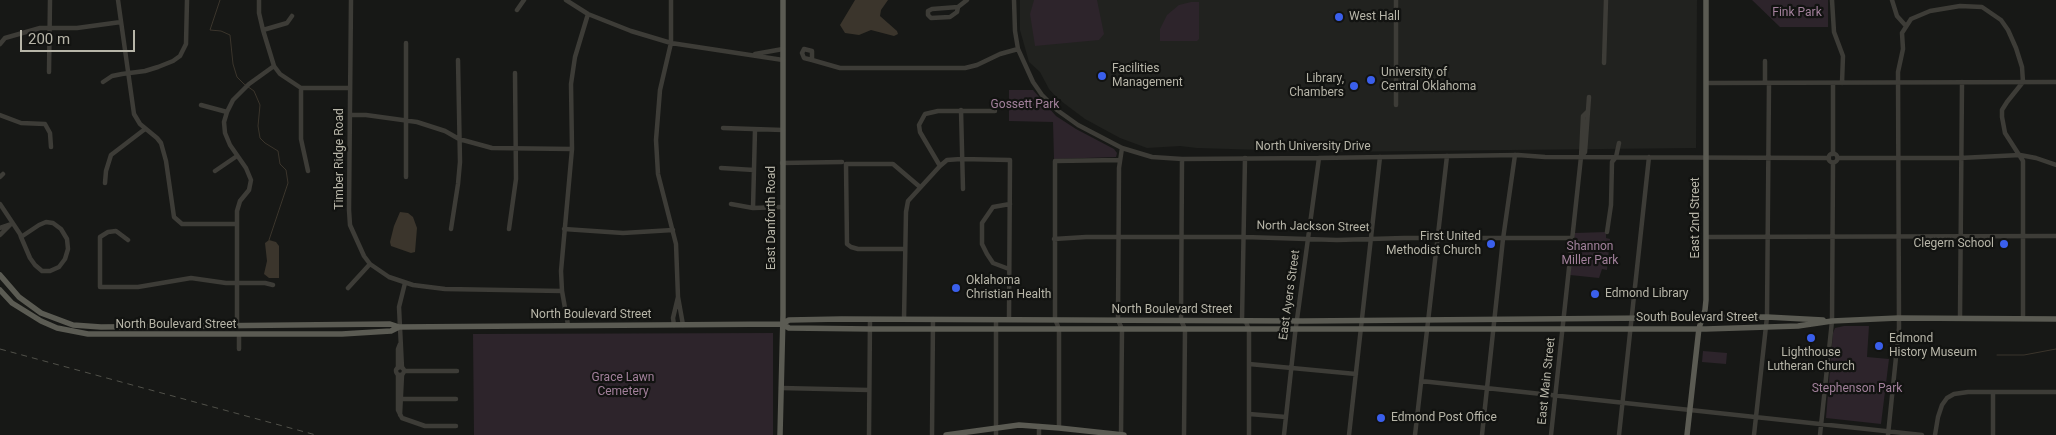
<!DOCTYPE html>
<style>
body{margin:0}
#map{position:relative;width:2056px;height:435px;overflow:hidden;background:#171816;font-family:Roboto,sans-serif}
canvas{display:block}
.scale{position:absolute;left:20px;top:30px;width:115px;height:22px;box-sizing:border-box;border:2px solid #b7b5a8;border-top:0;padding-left:6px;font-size:15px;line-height:18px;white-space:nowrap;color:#b7b5a8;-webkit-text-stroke:4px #121311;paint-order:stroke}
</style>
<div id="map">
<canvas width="2056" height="435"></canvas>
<div class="scale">200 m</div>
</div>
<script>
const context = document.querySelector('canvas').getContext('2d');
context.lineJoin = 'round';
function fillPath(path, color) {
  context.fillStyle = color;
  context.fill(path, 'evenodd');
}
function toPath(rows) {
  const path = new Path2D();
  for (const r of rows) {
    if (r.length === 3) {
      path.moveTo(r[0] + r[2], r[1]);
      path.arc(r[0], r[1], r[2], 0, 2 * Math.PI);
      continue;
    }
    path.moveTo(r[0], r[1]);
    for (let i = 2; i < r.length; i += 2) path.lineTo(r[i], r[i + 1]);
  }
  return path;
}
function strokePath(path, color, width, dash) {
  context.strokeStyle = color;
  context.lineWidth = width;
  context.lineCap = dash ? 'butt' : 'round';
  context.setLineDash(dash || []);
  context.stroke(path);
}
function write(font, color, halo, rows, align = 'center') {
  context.font = font + ' Roboto,sans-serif';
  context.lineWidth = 4.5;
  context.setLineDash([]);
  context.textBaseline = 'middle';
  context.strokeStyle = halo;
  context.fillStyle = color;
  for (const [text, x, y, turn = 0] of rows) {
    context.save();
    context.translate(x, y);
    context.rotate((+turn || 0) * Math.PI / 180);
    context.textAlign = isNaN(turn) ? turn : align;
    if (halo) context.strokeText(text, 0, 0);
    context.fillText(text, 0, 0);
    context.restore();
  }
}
fillPath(toPath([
 [1020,0,1697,0,1696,148,1328,152,1197,148,1180,146,1147,148,1120,138,1085,119,1057,98,1049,89,1040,72,1029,62,1020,30]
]), '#21221f');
fillPath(toPath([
 [1034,0,1097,0,1104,34,1099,40,1035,46,1030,14],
 [1752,0,1828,0,1828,27,1780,27],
 [1191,2,1199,2,1199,39,1197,41,1160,41,1160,29,1167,15,1179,5],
 [1009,90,1033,90,1056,116,1076,129,1114,149,1117,153,1116,157,1054,159,1053,122,1009,121],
 [1606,232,1606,238,1610,239,1607,270,1602,269,1599,278,1570,275,1575,233],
 [1844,326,1869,326,1867,357,1889,359,1881,424,1826,418,1833,333,1835,328],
 [773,333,773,435,474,435,473,334],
 [1703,351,1727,353,1726,364,1702,362]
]), '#2d242b');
fillPath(toPath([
 [855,0,888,0,881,10,880,16,897,31,898,34,894,36,871,30,859,35,845,33,840,25],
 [400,212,408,213,413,217,417,228,415,252,411,253,391,246,390,242,394,226],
 [269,240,276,242,279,246,279,278,269,278,264,274,267,261,265,243]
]), '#3b352c');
strokePath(toPath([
 [220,0,210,30,221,31,230,35,233,64,237,77,244,84,254,91,260,105,258,126,260,138,265,143,278,151,280,164,286,170,288,183,269,240],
 [1997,355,2024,355,2056,349]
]), '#3b352c', 1);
strokePath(toPath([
 [118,0,134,114,140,124,157,138,161,143,166,161,174,217,182,224,237,224],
 [259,0,259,13,263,30,274,66,280,74,301,88,350,88],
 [351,0,349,210,350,225,364,256,370,264,389,277,413,285,445,289,562,291],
 [566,0,588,14,631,31,671,43,783,60],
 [671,0,671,43,660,90,656,140,658,174,676,244,678,297],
 [1014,0,1015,31,1018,49,1033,82,1042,95,1057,110,1078,125,1122,148,1152,157,1182,159,1319,158,1518,155,1545,157,1829,158],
 [1396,0,1396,105],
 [1832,0,1834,32,1843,56,1842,83],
 [1892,0,1897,16,1906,26],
 [958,7,932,9,928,11,928,15,931,18,950,17,957,12,958,7,967,0],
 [517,10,524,0],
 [263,30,287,23,292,16],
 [0,44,5,38,40,28,77,28,121,22],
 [755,54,783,49],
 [812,60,804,58,802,53,804,49,812,51,812,60,840,68,965,68,977,65,1000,54,1018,49],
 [1604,63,1606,0],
 [49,72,50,0],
 [103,82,112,76,122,74,145,71,158,67,173,61,180,56,186,44,187,0],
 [1706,83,2056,82],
 [1765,83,1765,61],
 [1833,83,1833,154],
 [301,88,301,139,308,171],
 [201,105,227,112],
 [961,110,963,189],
 [0,115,21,123,45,124,50,133,51,147],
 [350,115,366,115,417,122,445,131,459,139,492,148,572,149],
 [723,128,783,130],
 [1833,158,4.5],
 [1581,157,1585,152,1589,97],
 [1245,158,1242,320,1246,322,1249,330,1249,435],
 [1838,158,1960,158,2020,155,2036,158,2056,165],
 [1182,159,1181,320,1185,329,1184,435],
 [782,163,842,162],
 [940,166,920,132,919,125,925,114,938,111,995,111],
 [721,168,754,170],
 [215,171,237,156],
 [0,177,3,174],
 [406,177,406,43],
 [105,183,106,171,111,155,145,129],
 [0,204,20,234,21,237,30,258,35,265,42,271,50,271,59,267,65,259,68,249,67,239,61,229,53,223,46,222,39,225,21,237],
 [731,204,753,208,782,207],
 [753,208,755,130],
 [0,228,11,224],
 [451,229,458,184,460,162,458,60],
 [509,229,516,179,515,73],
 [564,229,623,233,673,230],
 [1607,232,1611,205,1612,162,1616,157,1619,143],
 [0,235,11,224],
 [1707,237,2056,236],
 [1054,239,1086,237,1245,237,1337,240,1404,238,1572,238],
 [128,240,116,231,108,232,100,237,100,287,138,287,191,278,226,283,265,283,273,285],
 [905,249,858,249,851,247,847,244,846,164,893,164,920,187],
 [1009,269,993,263,987,254,982,244,982,223,993,207,1010,204],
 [348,288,370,264],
 [1960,318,1962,82],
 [904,319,906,212,908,201,940,166,947,160,961,159,1010,160,1009,319],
 [237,325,237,211,240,201,249,190,251,180,246,168,230,145,225,133,224,122,227,112,233,100,249,84,274,66],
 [568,325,562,291,561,271,572,149,571,84,575,57,588,14],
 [674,325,673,318,678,297,683,325],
 [239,349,239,334],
 [1249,364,1356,374],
 [400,371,4],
 [398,368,398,349,400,344],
 [402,368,399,307,405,283],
 [404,371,457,371],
 [398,375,398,410,402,418,425,426,456,426],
 [1421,381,1922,435],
 [781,388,869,390],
 [398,399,456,399],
 [1249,414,1286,417],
 [400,415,402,375],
 [1059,428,1059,329,1055,319,1055,161,1120,160],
 [869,435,870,319],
 [932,435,933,319],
 [996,435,996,320],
 [1039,435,1039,426],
 [1121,435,1122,329,1118,320,1119,168,1122,148],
 [1284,435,1295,334,1319,158],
 [1349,435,1380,157],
 [1415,435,1447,156],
 [1482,435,1503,239,1515,155],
 [1551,435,1581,157,1583,116,1587,112],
 [1619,435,1649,157],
 [1754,435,1767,317,1769,83],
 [1820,435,1832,321,1833,163],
 [1888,435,1899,328,1898,72,1903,49,1902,33,1911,19,1930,11,1960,6,1982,7,2001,20,2008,30,2016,48,2022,67,2023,82,2007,102,2002,110,2002,117,2005,133,2023,161,2023,319],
 [1935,435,1938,417,1942,405,1947,398,1954,394,1968,392,2056,392],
 [1993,435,1993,392]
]), '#3d3c37', 4.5);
strokePath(toPath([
 [0,275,19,297,41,313,73,325,101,327,390,324,399,327,782,324,789,328,870,329,1706,329,1798,326,1832,321,1898,318,2056,319],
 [0,290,12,303,41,321,57,328,88,334,342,334,391,331,399,327],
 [782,324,789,320,841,319,1303,321,1767,317,1823,320],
 [780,435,783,315,783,0],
 [946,435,1019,425,1059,428,1124,435],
 [1687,435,1699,328,1705,310,1706,300,1706,0]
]), '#5b5b53', 5.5);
strokePath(toPath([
 [0,349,316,435]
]), '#51514a', 1, [6, 5]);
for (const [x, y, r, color] of [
 [1339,17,5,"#3a5fec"],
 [1102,76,5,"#3a5fec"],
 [1371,80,5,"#3a5fec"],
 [1354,86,5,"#3a5fec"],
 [1491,244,5,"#3a5fec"],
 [2004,244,5,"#3a5fec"],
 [956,288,5,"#3a5fec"],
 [1595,294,5,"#3a5fec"],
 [1811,338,5,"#3a5fec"],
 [1879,346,5,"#3a5fec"],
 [1381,418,5,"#3a5fec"]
]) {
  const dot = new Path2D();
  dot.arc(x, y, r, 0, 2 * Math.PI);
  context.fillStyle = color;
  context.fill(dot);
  strokePath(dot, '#121311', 2);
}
write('12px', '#a2809b', '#121311', [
 ["Fink Park",1797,13],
 ["Gossett Park",1025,105],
 ["Shannon",1590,247],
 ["Miller Park",1590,261],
 ["Grace Lawn",623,378],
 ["Cemetery",623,392],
 ["Stephenson Park",1857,389]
]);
write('12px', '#b7b5a8', '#121311', [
 ["West Hall",1349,17],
 ["Facilities",1112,69],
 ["Management",1112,83],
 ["University of",1381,73],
 ["Central Oklahoma",1381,87],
 ["Library,",1344,79,"right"],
 ["Chambers",1344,93,"right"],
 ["First United",1481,237,"right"],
 ["Methodist Church",1481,251,"right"],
 ["Clegern School",1994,244,"right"],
 ["Oklahoma",966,281],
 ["Christian Health",966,295],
 ["Edmond Library",1605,294],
 ["Edmond",1889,339],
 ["History Museum",1889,353],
 ["Lighthouse",1811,353,"center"],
 ["Lutheran Church",1811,367,"center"],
 ["Edmond Post Office",1391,418]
], 'left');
write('12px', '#b7b5a8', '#121311', [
 ["North University Drive",1313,147],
 ["Timber Ridge Road",340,159,-90],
 ["East Danforth Road",772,218,-90],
 ["East 2nd Street",1696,218,-90],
 ["North Jackson Street",1313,227,1],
 ["East Ayers Street",1290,295,-82],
 ["North Boulevard Street",1172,310],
 ["North Boulevard Street",591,315],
 ["South Boulevard Street",1697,318],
 ["North Boulevard Street",176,325],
 ["East Main Street",1547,381,-84]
]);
</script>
